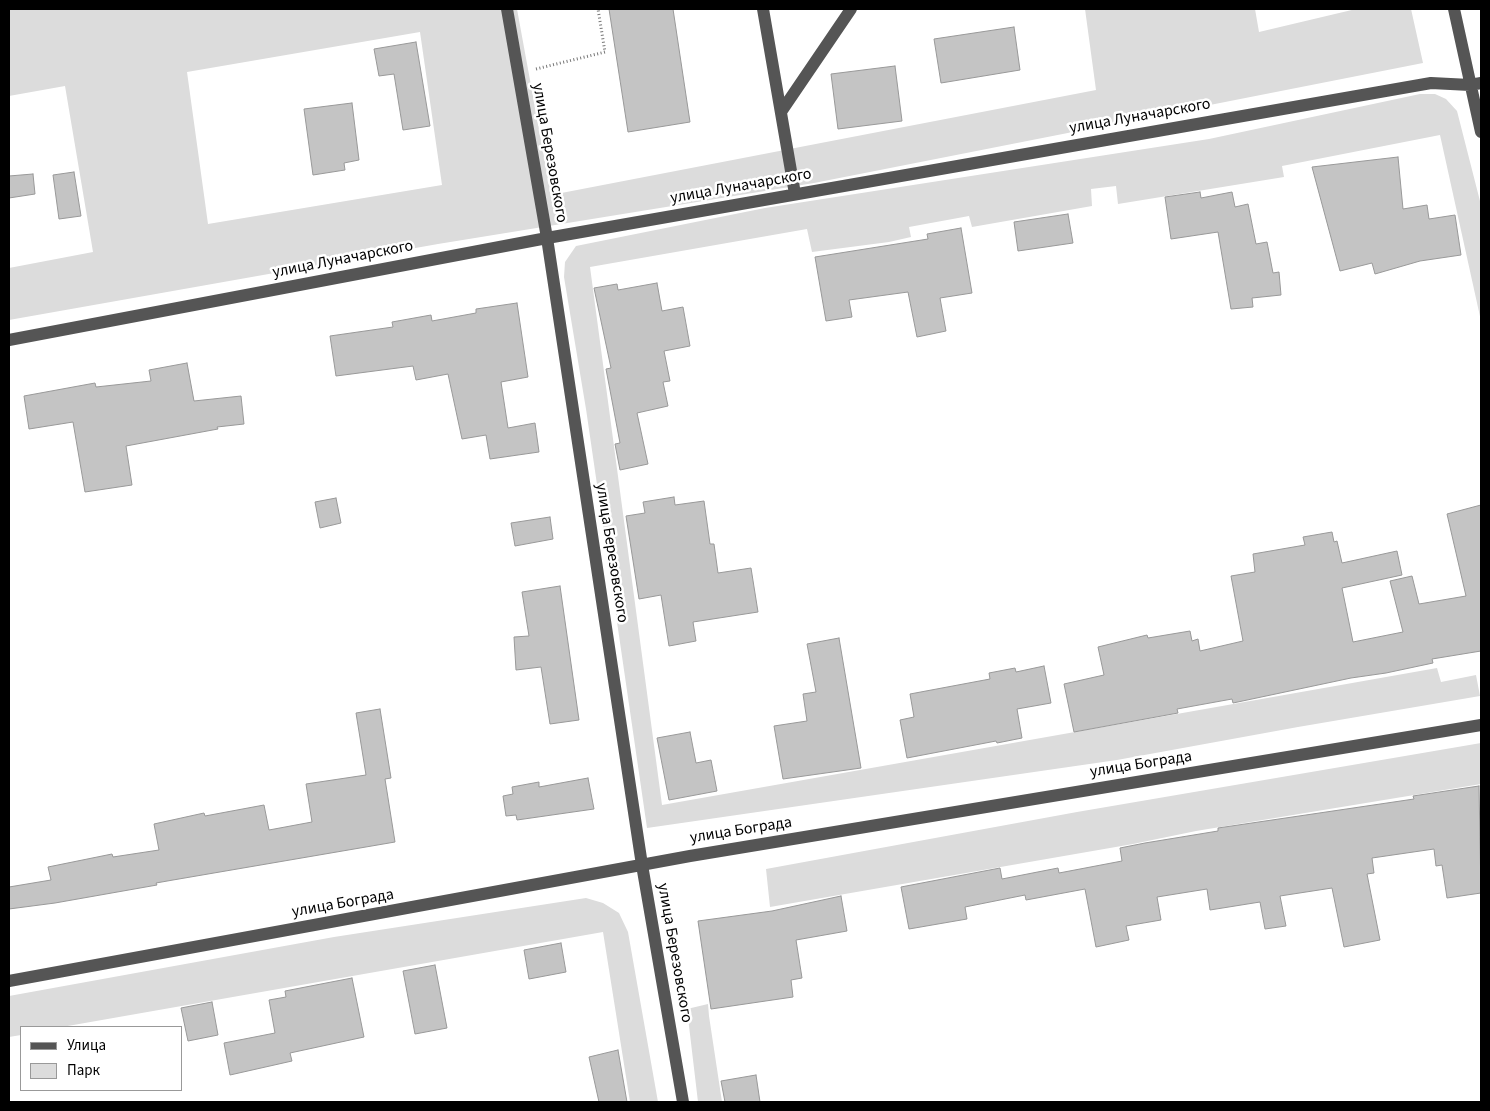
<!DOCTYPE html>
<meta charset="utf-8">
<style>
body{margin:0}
#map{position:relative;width:1490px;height:1111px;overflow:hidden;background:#fff;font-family:"Source Sans 3",sans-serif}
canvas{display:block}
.frame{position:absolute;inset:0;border:10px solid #000;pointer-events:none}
.legend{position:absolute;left:20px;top:1026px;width:162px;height:65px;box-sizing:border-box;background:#fff;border:1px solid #999;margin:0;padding:6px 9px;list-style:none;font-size:15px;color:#000}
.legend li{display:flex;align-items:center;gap:10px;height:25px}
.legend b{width:25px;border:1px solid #999}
</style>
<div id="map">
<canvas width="1490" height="1111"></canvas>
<div class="frame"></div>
<ul class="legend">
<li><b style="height:6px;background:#555"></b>Улица</li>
<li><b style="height:14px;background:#dcdcdc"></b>Парк</li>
</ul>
</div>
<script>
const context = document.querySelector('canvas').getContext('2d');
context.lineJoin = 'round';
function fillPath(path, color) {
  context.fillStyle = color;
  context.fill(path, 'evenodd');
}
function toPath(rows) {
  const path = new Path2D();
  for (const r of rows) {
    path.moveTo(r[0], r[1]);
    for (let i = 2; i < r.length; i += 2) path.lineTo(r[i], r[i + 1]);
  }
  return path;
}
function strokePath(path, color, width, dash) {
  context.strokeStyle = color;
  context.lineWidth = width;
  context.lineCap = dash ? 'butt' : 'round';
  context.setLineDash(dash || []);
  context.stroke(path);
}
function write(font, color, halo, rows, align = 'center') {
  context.font = font + ' "Source Sans 3",sans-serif';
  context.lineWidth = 5;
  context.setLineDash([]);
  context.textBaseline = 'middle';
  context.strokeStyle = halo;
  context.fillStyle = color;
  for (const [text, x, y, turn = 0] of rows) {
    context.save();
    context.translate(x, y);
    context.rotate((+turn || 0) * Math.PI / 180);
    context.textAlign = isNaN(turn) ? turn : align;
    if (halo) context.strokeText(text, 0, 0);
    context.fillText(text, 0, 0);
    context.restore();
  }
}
fillPath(toPath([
 [9,9,517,9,551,195,1096,90,1085,9,1255,9,1259,32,1356,9,1411,9,1423,63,814,183,438,244,9,320,9,268,93,252,65,86,9,96],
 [420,32,442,185,208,224,187,72],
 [1420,94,1435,94,1446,99,1457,111,1481,205,1481,321,1440,135,1282,166,1284,177,1118,204,1116,186,1091,189,1092,206,972,227,969,216,909,227,911,237,889,242,812,252,807,229,590,267,662,805,1437,668,1441,682,1476,675,1480,696,1298,727,1117,760,647,828,586,409,564,277,565,262,576,246,765,208,1209,139],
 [1481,743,1481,784,1196,831,1133,844,770,907,766,869,1077,812],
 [586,898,603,903,619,913,628,932,658,1102,630,1102,603,932,62,1027,21,1027,21,1035,9,1037,9,996,334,937],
 [708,1004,709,1016,722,1102,698,1102,687,1009]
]), '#dcdcdc');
const building = toPath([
 [609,9,673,9,690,122,628,132,609,9],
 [1014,27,1020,70,941,83,934,39,1014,27],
 [416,42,430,126,403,130,394,74,379,76,374,49,416,42],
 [895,66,902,121,838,129,831,74,895,66],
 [352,103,359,160,344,163,345,170,313,175,304,109,352,103],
 [1398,157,1403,209,1427,205,1429,219,1455,215,1461,255,1420,261,1375,274,1372,263,1340,271,1312,167,1398,157],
 [74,172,81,216,59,219,53,175,74,172],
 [33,174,35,194,9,198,9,176,33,174],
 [1200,192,1201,198,1232,192,1235,207,1248,204,1256,244,1267,242,1273,273,1279,272,1281,295,1252,298,1253,307,1231,309,1218,232,1171,239,1165,197,1200,192],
 [1068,214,1073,243,1018,251,1014,222,1068,214],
 [961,228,972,293,940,298,946,331,917,337,908,292,849,300,852,317,826,321,815,257,928,239,927,234,961,228],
 [657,283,662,311,683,307,690,346,664,351,670,381,663,382,668,406,637,413,648,464,620,470,615,444,620,443,606,369,611,368,594,288,617,284,618,290,657,283],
 [517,303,528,377,501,382,508,428,535,423,539,452,490,459,486,435,462,439,448,374,416,380,413,366,336,376,330,336,393,327,392,322,431,315,432,321,476,313,476,309,517,303],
 [187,363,194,401,241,396,244,424,217,427,218,429,126,446,132,485,85,492,73,422,29,429,24,396,95,383,96,387,151,381,149,370,187,363],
 [674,497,675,505,704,501,710,544,714,544,718,573,751,568,758,612,693,622,696,641,669,646,661,595,639,599,626,516,645,513,643,502,674,497],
 [336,498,341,523,320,528,315,502,336,498],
 [1481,505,1481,651,1432,659,1433,663,1386,673,1351,678,1233,703,1232,699,1177,709,1178,713,1074,732,1064,684,1104,675,1098,647,1147,635,1148,638,1190,631,1192,641,1198,639,1200,651,1243,641,1231,576,1255,572,1253,554,1305,545,1303,537,1332,532,1334,542,1337,541,1342,563,1397,551,1402,575,1342,588,1353,642,1403,632,1390,581,1412,576,1419,604,1466,596,1447,514,1481,505],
 [550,517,553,539,515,546,511,523,550,517],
 [560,586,579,720,550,724,541,667,516,670,514,637,529,636,522,592,560,586],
 [839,638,861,768,783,779,774,726,807,721,803,694,816,692,807,644,839,638],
 [1044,666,1051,703,1017,709,1022,738,997,743,996,741,907,758,900,720,914,717,910,694,990,679,989,673,1015,668,1016,672,1044,666],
 [380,709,391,778,385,779,395,842,173,880,156,883,157,885,55,903,9,909,9,887,51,880,48,867,112,854,113,857,159,850,154,824,204,813,205,816,264,805,269,830,312,822,306,784,366,775,356,713,380,709],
 [690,732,696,763,711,760,717,791,669,800,657,738,690,732],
 [588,778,594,809,517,820,516,815,506,816,503,796,513,794,512,787,539,782,539,787,588,778],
 [1479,786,1481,893,1447,898,1442,865,1436,866,1434,849,1372,858,1374,873,1367,874,1380,940,1344,947,1332,888,1280,896,1286,926,1265,929,1260,902,1210,910,1207,889,1157,897,1161,920,1126,926,1129,940,1096,947,1085,889,1026,900,1025,895,965,907,967,919,909,929,901,887,1000,868,1002,879,1058,868,1059,873,1122,861,1120,848,1145,843,1218,831,1218,828,1414,799,1413,796,1479,786],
 [841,896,847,931,796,940,802,978,791,980,793,997,711,1009,698,921,772,911,841,896],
 [561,943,566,972,529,979,524,950,561,943],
 [435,965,447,1028,415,1034,403,971,435,965],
 [352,978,364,1037,290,1053,292,1061,230,1075,224,1043,275,1033,269,1000,286,997,285,991,352,978],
 [212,1002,218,1035,188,1041,181,1008,212,1002],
 [618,1050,627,1102,599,1102,589,1057,618,1050],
 [756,1075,760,1102,725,1102,721,1081,756,1075]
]);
fillPath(building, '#c4c4c4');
strokePath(building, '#999', 1);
strokePath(toPath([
 [536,69,605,52,598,9]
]), '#777', 3, [1, 2.5]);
strokePath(toPath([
 [507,9,547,238,642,865,683,1102],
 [763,9,795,194],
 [1454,9,1481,132],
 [781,112,851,9],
 [9,340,547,238,1431,83,1470,85,1481,83],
 [9,981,690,856,1481,725]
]), '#555', 12);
write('16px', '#000', '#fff', [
 ["улица Луначарского",1140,117,-10],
 ["улица Березовского",549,153,80],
 ["улица Луначарского",741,187,-10],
 ["улица Луначарского",343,260,-11],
 ["улица Березовского",611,553,81],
 ["улица Бограда",1141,765,-9],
 ["улица Бограда",741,831,-9],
 ["улица Бограда",343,904,-10],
 ["улица Березовского",674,953,80]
]);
</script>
